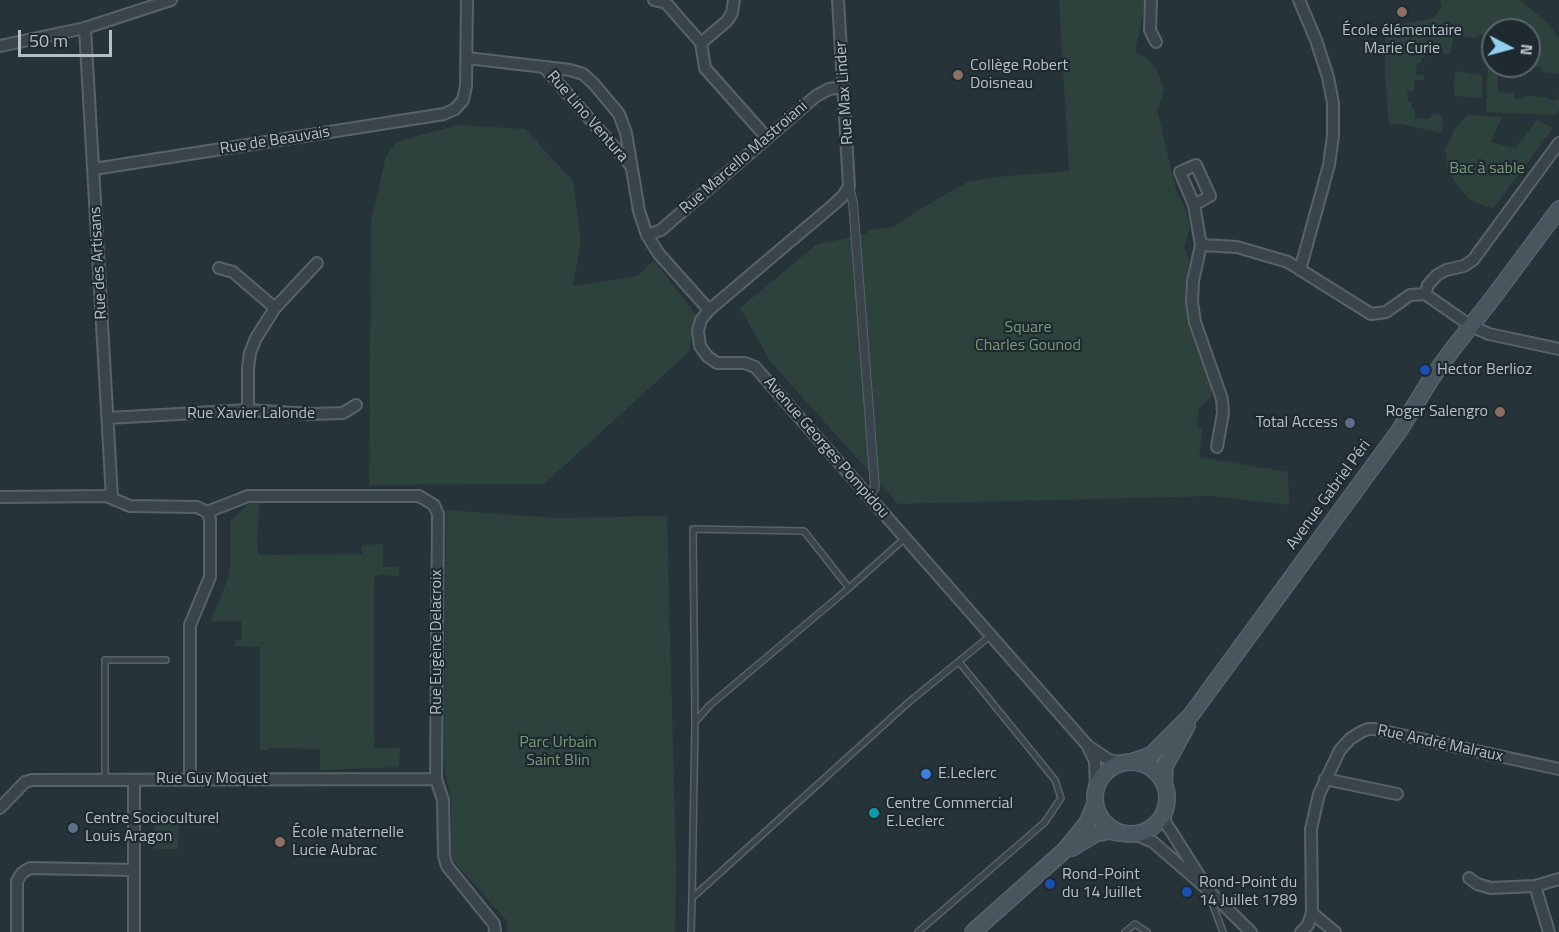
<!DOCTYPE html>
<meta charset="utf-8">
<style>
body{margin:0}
#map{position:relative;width:1559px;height:932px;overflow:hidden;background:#26343a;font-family:"Titillium Web",sans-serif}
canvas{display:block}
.north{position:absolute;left:1481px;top:18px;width:60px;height:60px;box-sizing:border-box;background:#1e2a30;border:2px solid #5a666c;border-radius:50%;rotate:96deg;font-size:16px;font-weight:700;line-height:24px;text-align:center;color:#b5c0c6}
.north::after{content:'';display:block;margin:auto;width:21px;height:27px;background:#92ceed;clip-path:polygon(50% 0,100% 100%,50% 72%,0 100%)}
.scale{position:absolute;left:18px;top:30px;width:94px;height:27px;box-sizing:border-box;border:3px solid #b5c0c6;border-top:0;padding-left:8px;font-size:18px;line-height:21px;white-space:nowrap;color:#b5c0c6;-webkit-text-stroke:4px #1e2a30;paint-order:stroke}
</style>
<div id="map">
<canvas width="1559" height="932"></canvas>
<div class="north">N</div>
<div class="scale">50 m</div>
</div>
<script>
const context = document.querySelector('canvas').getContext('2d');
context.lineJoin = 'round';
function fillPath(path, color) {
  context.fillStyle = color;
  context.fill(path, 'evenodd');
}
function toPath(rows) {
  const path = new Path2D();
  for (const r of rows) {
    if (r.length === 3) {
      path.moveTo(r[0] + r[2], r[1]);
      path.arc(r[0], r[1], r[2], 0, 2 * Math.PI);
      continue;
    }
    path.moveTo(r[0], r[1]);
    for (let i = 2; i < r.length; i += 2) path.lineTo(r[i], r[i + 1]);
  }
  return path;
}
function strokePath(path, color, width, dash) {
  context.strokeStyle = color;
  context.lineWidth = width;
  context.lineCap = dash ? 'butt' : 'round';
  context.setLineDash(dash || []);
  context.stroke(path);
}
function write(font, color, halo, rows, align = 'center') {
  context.font = font + ' "Titillium Web",sans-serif';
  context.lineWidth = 4.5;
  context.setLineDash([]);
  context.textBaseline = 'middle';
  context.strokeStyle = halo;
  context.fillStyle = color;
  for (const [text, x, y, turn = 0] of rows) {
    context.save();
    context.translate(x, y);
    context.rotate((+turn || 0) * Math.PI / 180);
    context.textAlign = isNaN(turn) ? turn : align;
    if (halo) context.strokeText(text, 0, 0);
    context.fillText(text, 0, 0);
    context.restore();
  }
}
fillPath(toPath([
 [1059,0,1146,0,1135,52,1149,59,1157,71,1164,90,1157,110,1176,190,1186,210,1190,227,1184,248,1189,259,1187,274,1189,312,1196,346,1212,386,1211,396,1199,409,1197,422,1202,432,1199,457,1288,472,1289,505,1213,496,898,504,770,361,740,308,816,245,868,233,868,230,893,227,917,211,967,182,996,177,1069,171],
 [1440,0,1520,0,1550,25,1559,39,1559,74,1542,72,1542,67,1532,67,1531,71,1505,66,1529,66,1529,30,1493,30,1493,39,1490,39,1489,34,1479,35,1478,38,1463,37,1460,33,1454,34,1450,54,1443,54,1443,48,1426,48,1425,58,1421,58,1421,63,1417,63,1416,71,1417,75,1424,75,1424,80,1415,80,1414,91,1407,91,1408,102,1412,102,1412,108,1415,110,1415,118,1429,119,1433,114,1439,114,1440,113,1443,121,1442,133,1401,124,1389,125,1385,77,1385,36,1390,26,1434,18,1442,6],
 [1488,62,1493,64,1493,66,1498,66,1498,92,1514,93,1514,99,1525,98,1526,96,1547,97,1547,99,1556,100,1558,99,1559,88,1559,110,1556,115,1486,112],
 [1455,71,1482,75,1482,98,1454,96],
 [1467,115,1502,117,1491,142,1515,148,1537,120,1553,128,1493,209,1470,200,1457,185,1449,173,1445,149,1454,130],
 [457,125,525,129,573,181,581,241,573,286,638,276,654,260,696,315,689,352,544,484,369,485,371,221,386,156,396,142],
 [259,503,257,545,259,555,362,554,362,545,383,544,383,567,399,567,399,576,382,575,374,577,374,735,375,748,389,749,389,748,400,748,399,767,320,770,320,749,270,748,269,750,260,750,260,647,235,646,235,640,242,640,241,621,211,621,230,573,230,522,248,504],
 [446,510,556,518,667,516,676,870,675,932,507,932,507,921,451,858,451,801,444,764],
 [154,824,179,824,178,849,154,849]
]), '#2d423c');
const service = toPath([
 [905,538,849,588,710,705,695,722,692,898,909,702,990,636],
 [695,721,693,529,804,531,849,588],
 [105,780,105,660,166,660],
 [1209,895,1223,932],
 [691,932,692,898],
 [918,932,1045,822,1061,798,1055,780,959,662],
 [1125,932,1135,924,1147,932]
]);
const pedestrian = toPath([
 [849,186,853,203,875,488,868,495]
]);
const minor = toPath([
 [654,0,666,3,701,43],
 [838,0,849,186,843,196,832,206,709,310,701,320,698,331,700,346,707,356,717,363,745,363,755,367,1088,746,1109,760,1124,763],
 [1151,0,1150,30,1156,42],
 [1299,0,1316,40,1328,77,1333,103,1333,136,1329,165,1300,270],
 [85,28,112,498],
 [701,43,705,68,767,138],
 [701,43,727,21,732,13,734,0],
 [0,46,85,28,171,0],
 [467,58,570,70,583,74,594,84,619,114,626,133,639,211,647,235,659,254,709,310],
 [544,67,631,166],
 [94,169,444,114,455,109,463,100,466,86,467,0],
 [1194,205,1210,196,1196,165,1180,172,1194,205,1201,245,1193,281,1192,302,1195,322,1222,399,1223,413,1217,447],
 [647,235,661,230,816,96,829,89,844,87],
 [1201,245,1237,247,1288,262,1371,314,1386,312,1410,295,1425,294,1471,326,1489,334,1559,349],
 [219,268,233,272,275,308],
 [1425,294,1428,285,1437,275,1446,270,1464,266,1473,260,1559,143],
 [248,410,248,368,250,353,256,338,275,308,317,263],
 [108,418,248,410,312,414,343,413,356,405],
 [0,497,106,496,130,506,197,507,207,512],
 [207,512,248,496,419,496,434,505,438,514,436,779,443,800,444,856,447,866,494,924,495,932],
 [1089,749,1095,761,1096,789],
 [1325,779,1397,794],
 [190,780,190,625,210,577,210,519,207,512],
 [0,808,25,782,32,780,436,779],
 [1164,812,1166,824,1171,831,1200,877],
 [1137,835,1153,842,1206,888,1251,932],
 [1469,878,1477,884,1491,888,1535,886,1559,879],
 [1535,886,1549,932],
 [1312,913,1335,932],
 [17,932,17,881,22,873,30,868,134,870,134,780],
 [134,932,134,870],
 [1301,932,1308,925,1312,913,1311,829,1319,794,1340,750,1350,739,1361,732,1368,729,1374,729,1559,769]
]);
const secondary = toPath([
 [1131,798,36],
 [1131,762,1151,755,1191,715,1399,431,1431,379,1452,350,1492,299,1559,209],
 [1164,783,1165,766,1187,726],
 [1072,848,1095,834,1109,831,1119,833],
 [973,932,1065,850,1087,823,1095,804]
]);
strokePath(service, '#576369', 8);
strokePath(pedestrian, '#576369', 10);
strokePath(minor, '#576369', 14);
strokePath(secondary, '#576369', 18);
strokePath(service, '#39454b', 5);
strokePath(pedestrian, '#39454b', 8);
strokePath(minor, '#39454b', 10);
strokePath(secondary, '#48565d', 15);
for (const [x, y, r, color] of [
 [1402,12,6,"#8d6e63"],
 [958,75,6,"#8d6e63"],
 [1425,370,6,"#1a4fb4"],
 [1500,412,6,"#8d6e63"],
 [1350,423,6,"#5c6f8a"],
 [926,774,6,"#3f7fe0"],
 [874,813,6,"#0f9aa8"],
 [73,828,6,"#5c6f8a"],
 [280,842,6,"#8d6e63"],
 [1050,884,6,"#1a4fb4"],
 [1187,892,6,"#1a4fb4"]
]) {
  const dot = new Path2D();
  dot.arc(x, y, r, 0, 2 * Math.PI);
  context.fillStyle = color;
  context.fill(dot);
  strokePath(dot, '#1e2a30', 2);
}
write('16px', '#b5c0c6', '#1e2a30', [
 ["École élémentaire",1402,31,"center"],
 ["Marie Curie",1402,49,"center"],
 ["Collège Robert",970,66],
 ["Doisneau",970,84],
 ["Hector Berlioz",1437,370],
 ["Roger Salengro",1488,412,"right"],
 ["Total Access",1338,423,"right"],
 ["E.Leclerc",938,774],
 ["Centre Commercial",886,804],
 ["E.Leclerc",886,822],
 ["Centre Socioculturel",85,819],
 ["Louis Aragon",85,837],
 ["École maternelle",292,833],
 ["Lucie Aubrac",292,851],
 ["Rond-Point",1062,875],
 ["du 14 Juillet",1062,893],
 ["Rond-Point du",1199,883],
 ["14 Juillet 1789",1199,901]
], 'left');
write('16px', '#b5c0c6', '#1e2a30', [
 ["Rue Max Linder",845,93,-94],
 ["Rue Lino Ventura",587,117,49],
 ["Rue de Beauvais",275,141,-9],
 ["Rue Marcello Mastroiani",744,158,-41],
 ["Rue des Artisans",99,263,-93],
 ["Rue Xavier Lalonde",251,414],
 ["Avenue Georges Pompidou",826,448,49],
 ["Avenue Gabriel Péri",1329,495,-54],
 ["Rue Eugène Delacroix",437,642,-90],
 ["Rue André Malraux",1440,744,12],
 ["Rue Guy Moquet",212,779]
]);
write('16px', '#779a75', '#1e2a30', [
 ["Bac à sable",1487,169],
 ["Square",1028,328],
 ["Charles Gounod",1028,346],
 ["Parc Urbain",558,743],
 ["Saint Blin",558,761]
]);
</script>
